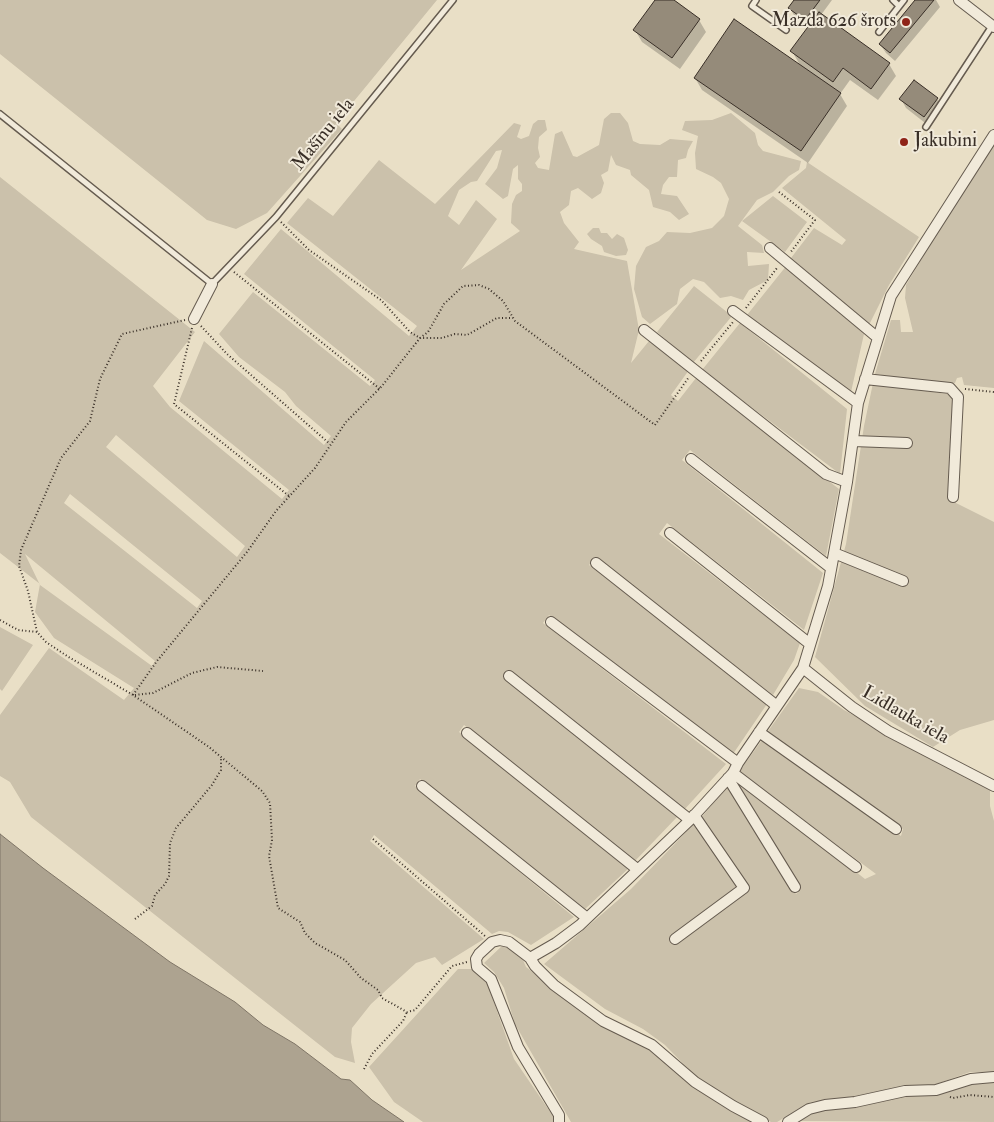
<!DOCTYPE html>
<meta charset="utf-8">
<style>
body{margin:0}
canvas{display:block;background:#e9dfc6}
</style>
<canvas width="994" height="1122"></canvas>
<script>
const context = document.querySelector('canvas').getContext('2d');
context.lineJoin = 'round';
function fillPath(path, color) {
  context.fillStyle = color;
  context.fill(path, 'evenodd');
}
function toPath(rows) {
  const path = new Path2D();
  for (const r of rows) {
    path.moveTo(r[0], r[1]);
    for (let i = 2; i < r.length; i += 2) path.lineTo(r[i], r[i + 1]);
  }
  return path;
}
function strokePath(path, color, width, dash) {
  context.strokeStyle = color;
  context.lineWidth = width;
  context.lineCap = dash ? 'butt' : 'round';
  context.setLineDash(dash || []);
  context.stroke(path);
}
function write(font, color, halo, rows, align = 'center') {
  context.font = font + ' "IM FELL Double Pica",serif';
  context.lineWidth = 4;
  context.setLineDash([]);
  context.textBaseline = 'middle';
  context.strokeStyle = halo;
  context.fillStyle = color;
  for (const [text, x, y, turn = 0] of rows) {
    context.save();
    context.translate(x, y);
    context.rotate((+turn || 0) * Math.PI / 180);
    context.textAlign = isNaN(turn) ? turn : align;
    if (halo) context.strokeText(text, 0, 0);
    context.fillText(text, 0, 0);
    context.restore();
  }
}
fillPath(toPath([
 [0,0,437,0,336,123,342,129,267,213,236,229,207,220,0,54],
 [611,113,620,113,628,123,633,141,640,144,660,145,670,139,693,141,688,150,686,158,678,160,677,177,669,177,663,185,661,194,677,196,689,214,679,220,670,212,653,207,649,190,631,175,630,170,616,165,611,155,608,171,601,175,604,183,601,193,592,199,578,188,571,191,569,205,560,212,564,223,579,242,574,249,627,261,639,330,631,363,649,341,689,370,671,395,678,401,696,378,839,489,826,556,690,450,682,460,823,573,804,630,667,523,659,534,800,643,794,660,773,695,595,557,589,565,767,704,733,754,549,615,543,623,726,764,684,810,508,670,503,677,678,816,635,861,464,725,459,732,629,868,584,910,420,779,415,786,574,917,531,945,508,932,499,931,492,934,374,835,370,841,484,939,442,965,435,957,416,963,371,1004,352,1028,351,1042,355,1063,335,1057,31,817,10,782,0,776,0,715,49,648,124,700,134,688,54,638,35,612,40,584,0,553,0,177,195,332,153,386,170,407,282,499,289,490,179,401,204,341,324,445,331,436,296,406,285,392,239,357,219,334,253,292,370,386,375,380,244,274,281,229,409,336,417,326,287,223,308,198,333,216,379,160,435,204,514,123,521,125,517,137,521,139,529,136,533,124,538,120,545,120,547,130,539,137,538,148,540,157,535,163,538,168,549,170,555,134,562,131,573,156,577,157,599,145,604,119],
 [502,150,497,168,485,184,503,199,508,196,513,169,518,165,518,179,522,184,522,191,516,195,512,204,511,223,520,231,461,270,497,219,476,200,459,225,448,216,459,190,471,182,477,181,496,151],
 [116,435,245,546,237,557,106,447],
 [70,494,202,601,197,608,64,503],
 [25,554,155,661,152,666,40,585],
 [731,113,755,133,758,145,763,151,801,161,799,170,789,176,773,192,757,200,738,226,762,245,764,253,747,252,748,266,769,264,768,280,749,290,743,300,731,296,720,298,704,282,693,279,680,289,677,304,650,324,642,317,634,289,636,266,646,247,659,241,667,232,690,233,712,228,724,216,729,199,721,183,713,177,696,169,695,153,698,136,682,130,685,121,712,120],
 [994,143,994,388,964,385,962,377,957,378,955,383,947,384,875,374,891,320,900,320,901,332,913,332,905,298,906,285,967,183],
 [807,162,919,237,889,285,869,325,791,258,814,228,842,245,846,240,782,188,806,168],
 [773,196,807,222,785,252,742,221],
 [593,228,599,228,601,233,607,233,612,239,617,234,624,238,628,250,626,255,616,256,604,252,602,246,591,239,587,234],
 [787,265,864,334,851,392,747,315],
 [694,286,732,316,693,363,657,332],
 [740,323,847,409,840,474,702,370],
 [873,383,953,395,950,500,994,522,994,720,960,730,933,747,865,706,815,657,846,544,864,426],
 [0,627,33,645,2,691,0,689],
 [799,688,818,692,844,710,990,790,990,806,994,821,994,1072,970,1072,931,1086,811,1102,777,1122,771,1122,700,1081,665,1045,643,1029,605,1009,544,964,631,889,696,822,737,887,670,939,749,889,701,818,728,785,796,894,800,891,733,780,735,776,865,879,876,874,739,772,762,740,901,836,903,829,766,734],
 [504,944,523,960,526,967,594,1018,654,1052,754,1122,571,1122,515,1024,504,988,494,972,484,963],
 [458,969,472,969,486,980,514,1059,553,1116,553,1122,423,1122,394,1102,369,1067],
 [994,1080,994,1122,799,1121,810,1113,826,1109,969,1082]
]), '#cbc1ab');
const water = toPath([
 [0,834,43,868,170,962,235,1002,263,1025,295,1044,341,1079,350,1080,372,1100,404,1122,0,1122,0,834]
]);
fillPath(water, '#ada390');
strokePath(water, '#7f7566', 1);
fillPath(toPath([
 [656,0,672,0,699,20,706,32,680,69,642,42,635,30],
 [796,0,832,0,821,15,889,64,896,76,878,100,850,80,840,94,847,106,808,163,702,90,695,78,801,67,792,51,809,27,795,17,790,8],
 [917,0,936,0,940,7,895,61,886,53,880,44],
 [901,99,937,99,942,108,929,126,906,108]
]), '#0003');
const building = toPath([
 [655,0,674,0,700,19,672,58,633,30,655,0],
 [794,0,820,0,805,20,788,8,794,0],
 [915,0,934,0,890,53,879,44,915,0],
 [819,12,890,63,871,89,843,68,833,82,790,51,819,12],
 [734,19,841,93,801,151,694,78,734,19],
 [914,80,938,98,924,117,899,99,914,80]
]);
fillPath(building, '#958b7a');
strokePath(building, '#392f27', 1);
const lane = toPath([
 [756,0,752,6,786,30],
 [893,0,899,6],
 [879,32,904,0],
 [0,114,212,284,276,217,453,0],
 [926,127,992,26]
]);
const street = toPath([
 [959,0,994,27],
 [770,248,878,338],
 [733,311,858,403],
 [194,319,212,284],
 [644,330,826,474,847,482],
 [865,379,950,388,958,397,953,497],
 [853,441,907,443],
 [691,459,831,568],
 [670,533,810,644],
 [834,553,903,581],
 [596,563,777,706],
 [551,622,738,763],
 [803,668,852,707,888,731,994,786],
 [509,676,690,820],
 [759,732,896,829],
 [467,733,637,869],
 [733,773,856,867],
 [728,778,795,887],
 [422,786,587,918],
 [675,939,744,888,694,815],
 [530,958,556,943,580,925,690,820,733,773,738,763,803,668,828,586,847,482,858,403,891,296,994,135],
 [559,1122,559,1115,518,1047,491,979,477,967,476,959,479,954,492,942,500,940,509,942,530,958,535,966,554,985,603,1021,652,1045,695,1082,733,1106,763,1122],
 [788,1122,809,1109,825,1105,855,1102,905,1091,936,1090,971,1079,994,1077]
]);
strokePath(lane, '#655b4f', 8);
strokePath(street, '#655b4f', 12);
strokePath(toPath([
 [779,192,815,220,790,253],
 [281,222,309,250,381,300,410,332,420,338,428,332,444,304,463,286,479,285,489,289,503,301,515,321,655,425,689,377],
 [234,272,380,389],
 [746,308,777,268],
 [185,320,122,334,100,379,90,421,61,458,21,550,19,566,28,591,37,632,46,642,67,656,133,695,209,747,262,791,270,803,272,840,269,856,278,908,300,922,305,933,315,943,345,960,361,978,378,990,382,998,407,1012,415,1010,452,966,467,962],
 [201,326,227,354,330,444],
 [192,328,174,404,289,496],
 [701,361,733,322],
 [965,389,994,392],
 [0,620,18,630,37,632],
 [133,695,157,661,247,552,276,511,315,468,346,422,382,386,420,338,442,338,455,334,467,335,497,318,513,318],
 [135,695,153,693,192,673,217,667,263,671],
 [373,839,485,936],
 [135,919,152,906,155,895,165,884,169,876,170,843,176,828,212,785,221,770,221,759],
 [364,1069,372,1054,403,1021,407,1012],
 [950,1097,953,1098,970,1095,994,1097]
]), '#392f27', 2, [1, 2.5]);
strokePath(lane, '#f1eada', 5);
strokePath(street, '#f1eada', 10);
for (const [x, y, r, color] of [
 [906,22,5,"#8f2418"],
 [904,142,5,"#8f2418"]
]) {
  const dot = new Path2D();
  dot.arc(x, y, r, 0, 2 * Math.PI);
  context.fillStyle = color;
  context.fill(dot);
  strokePath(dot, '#f1eada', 2);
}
write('19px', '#392f27', '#f1eada', [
 ["Mazda 626 šrots",896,22],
 ["Jakubini",914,142,"left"]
], 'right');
write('19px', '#392f27', '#f1eada', [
 ["Mašīnu iela",324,135,-51],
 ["Lidlauka iela",905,716,30]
]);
</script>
